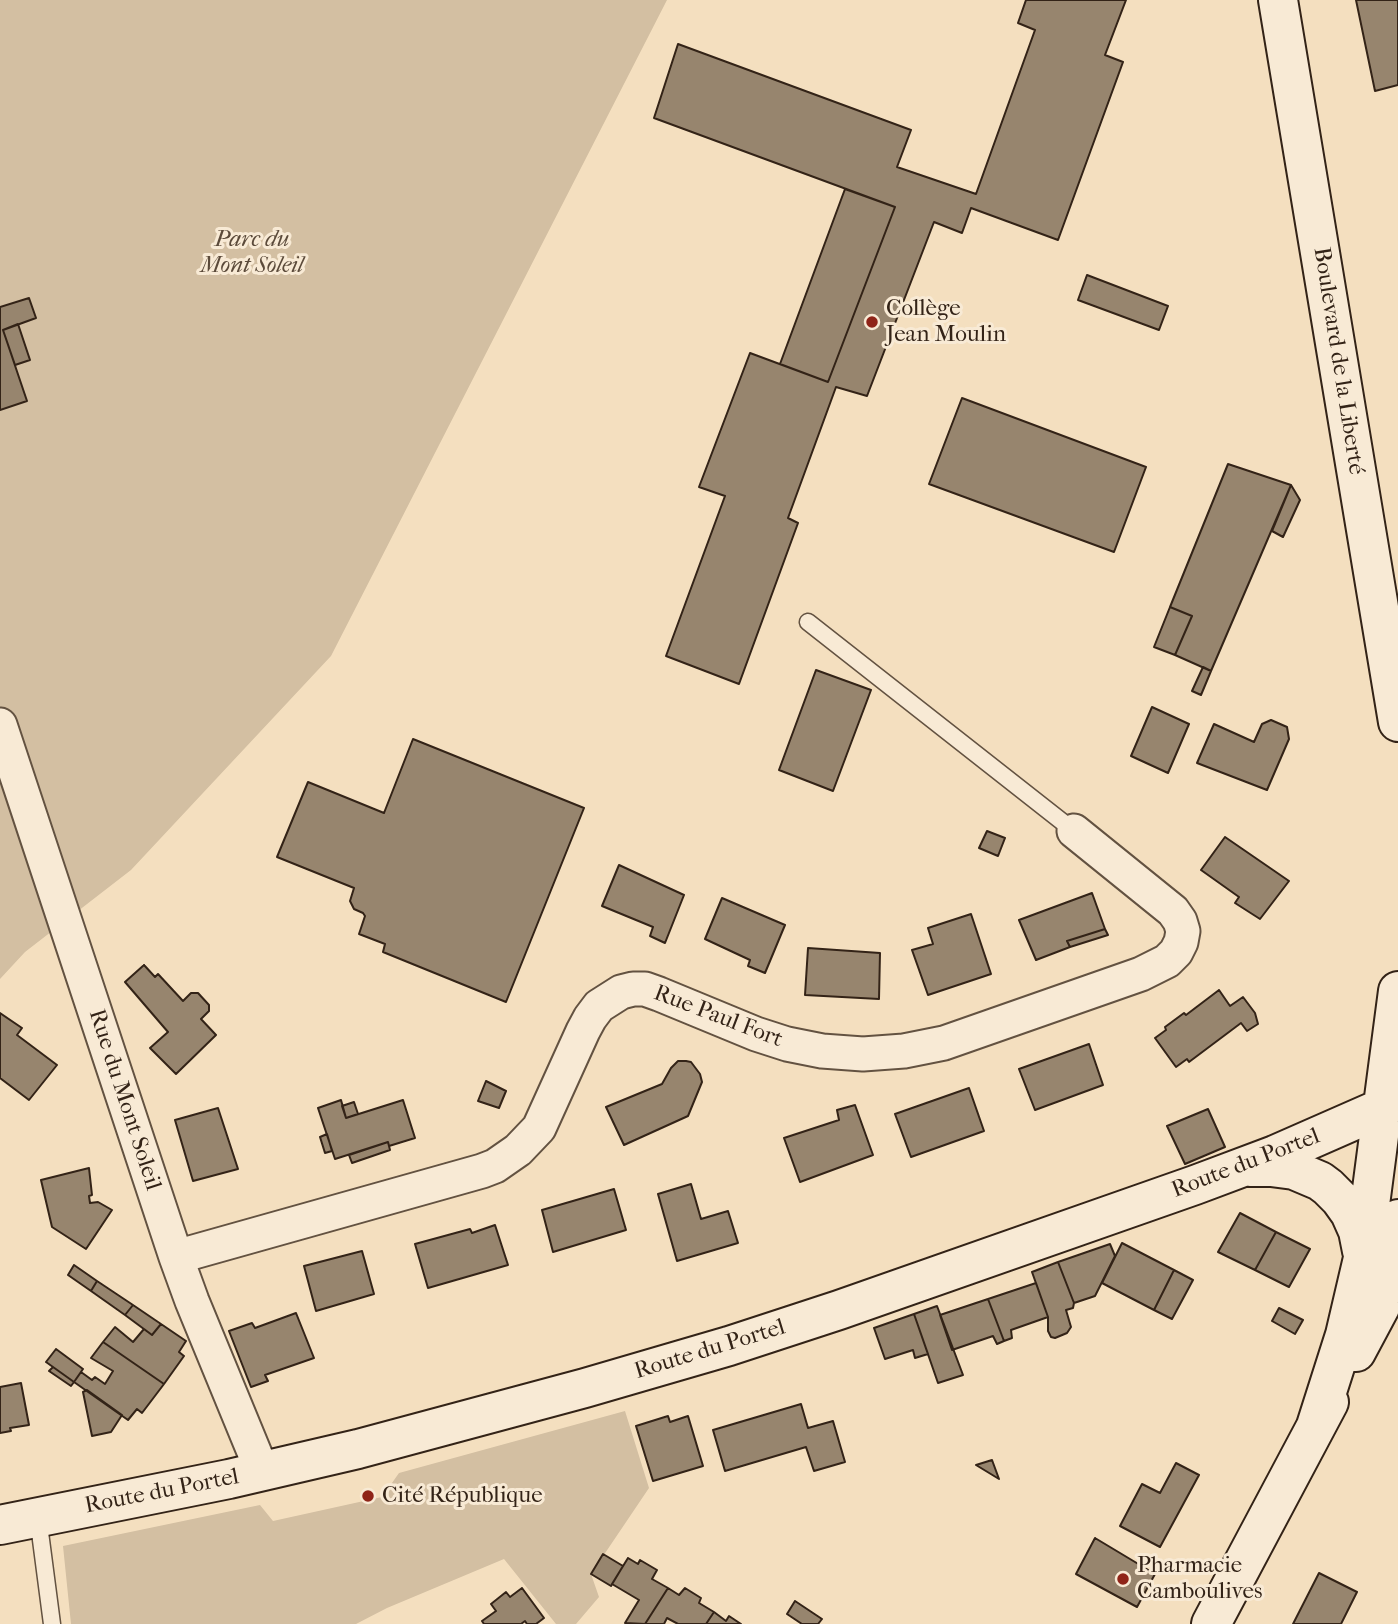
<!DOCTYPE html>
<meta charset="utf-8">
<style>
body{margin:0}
canvas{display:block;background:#f4dfbf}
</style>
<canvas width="1398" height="1624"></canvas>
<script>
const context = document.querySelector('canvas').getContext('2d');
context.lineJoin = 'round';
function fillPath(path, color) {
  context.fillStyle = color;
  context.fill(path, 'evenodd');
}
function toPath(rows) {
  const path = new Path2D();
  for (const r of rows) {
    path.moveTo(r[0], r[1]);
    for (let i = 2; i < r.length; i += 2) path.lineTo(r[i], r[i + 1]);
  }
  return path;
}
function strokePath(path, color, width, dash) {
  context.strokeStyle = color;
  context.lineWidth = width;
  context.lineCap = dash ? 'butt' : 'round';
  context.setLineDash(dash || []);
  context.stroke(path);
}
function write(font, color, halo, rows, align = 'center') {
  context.font = font + ' "IM FELL French Canon",serif';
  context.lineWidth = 6;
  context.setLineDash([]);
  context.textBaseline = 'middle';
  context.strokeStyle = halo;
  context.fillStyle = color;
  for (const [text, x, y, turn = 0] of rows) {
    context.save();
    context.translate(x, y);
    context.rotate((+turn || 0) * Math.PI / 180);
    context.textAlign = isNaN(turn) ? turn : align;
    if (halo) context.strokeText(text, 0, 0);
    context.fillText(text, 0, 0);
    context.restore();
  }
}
fillPath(toPath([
 [0,0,667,0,331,656,131,870,25,952,0,979],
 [625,1411,649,1488,591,1574,599,1597,576,1624,556,1624,504,1559,387,1608,356,1624,71,1624,63,1546,260,1505,273,1521,382,1497,399,1473]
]), '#d3bfa2');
const building = toPath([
 [1026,0,1126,0,1105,55,1123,62,1058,240,971,208,962,233,934,222,867,396,836,387,788,518,798,523,739,684,666,656,725,496,699,487,750,353,828,382,895,207,654,118,678,44,911,130,897,167,976,194,1035,30,1018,23,1026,0],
 [1356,0,1398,0,1398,85,1375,91,1356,0],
 [845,189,895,207,828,382,780,364,845,189],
 [1087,275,1168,306,1159,330,1078,300,1087,275],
 [29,298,36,318,3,330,27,401,0,410,0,307,29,298],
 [18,324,30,360,15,365,3,330,18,324],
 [962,398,1146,467,1114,552,929,484,962,398],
 [1228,464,1291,485,1211,671,1175,655,1192,616,1170,607,1228,464],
 [1291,485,1300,500,1283,537,1272,531,1291,485],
 [1170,607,1192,616,1175,655,1154,647,1170,607],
 [1203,667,1211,671,1201,695,1192,691,1203,667],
 [816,670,871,690,833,791,779,770,816,670],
 [1152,707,1189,724,1168,773,1131,756,1152,707],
 [1271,720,1287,727,1289,739,1267,790,1197,763,1214,724,1254,742,1262,724,1271,720],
 [413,739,584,808,506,1002,383,952,385,944,359,934,365,916,363,913,354,909,350,901,354,888,277,857,308,782,384,813,413,739],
 [987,831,1005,838,998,856,979,848,987,831],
 [1225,837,1289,881,1260,919,1235,903,1239,897,1201,870,1225,837],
 [619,865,684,895,665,943,650,936,653,927,602,906,619,865],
 [1092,893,1105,929,1067,941,1070,947,1036,960,1019,920,1092,893],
 [722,898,785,925,765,973,748,966,750,960,705,939,722,898],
 [971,914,991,974,928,995,912,950,933,944,928,928,971,914],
 [1105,929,1108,935,1070,947,1067,941,1105,929],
 [808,948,880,953,879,999,805,995,808,948],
 [144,965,155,977,158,974,183,1001,191,993,198,993,209,1005,209,1011,201,1019,216,1035,176,1074,150,1048,168,1032,125,982,144,965],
 [1219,990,1230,1006,1243,997,1255,1013,1258,1024,1247,1031,1241,1023,1189,1062,1187,1059,1176,1067,1155,1038,1166,1030,1165,1027,1184,1013,1186,1015,1219,990],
 [0,1013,22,1028,17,1035,57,1065,29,1100,0,1078,0,1013],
 [1089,1044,1103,1085,1035,1110,1019,1069,1089,1044],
 [678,1061,686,1061,691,1062,700,1074,702,1082,688,1116,624,1145,606,1107,662,1084,671,1068,678,1061],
 [486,1081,506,1091,499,1108,478,1101,486,1081],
 [969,1088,984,1131,911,1157,895,1114,969,1088],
 [341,1100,346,1118,403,1100,415,1138,389,1146,388,1142,335,1159,318,1108,341,1100],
 [354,1102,358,1114,346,1118,342,1106,354,1102],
 [855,1105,873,1155,800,1182,784,1138,839,1120,837,1110,855,1105],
 [218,1108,238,1169,193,1181,175,1120,218,1108],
 [1208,1109,1225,1147,1185,1164,1167,1126,1208,1109],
 [327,1134,332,1151,325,1153,320,1137,327,1134],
 [388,1142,390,1150,352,1163,349,1155,388,1142],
 [89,1168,92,1195,89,1196,90,1203,98,1202,112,1210,86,1249,52,1227,41,1180,89,1168],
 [691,1184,701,1219,728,1211,738,1243,677,1261,658,1194,691,1184],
 [614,1189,626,1230,553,1252,542,1210,614,1189],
 [1240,1213,1276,1232,1255,1270,1218,1252,1240,1213],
 [495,1225,508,1265,428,1288,415,1244,470,1229,472,1233,495,1225],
 [1276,1232,1310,1249,1289,1287,1255,1270,1276,1232],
 [1122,1243,1174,1270,1154,1310,1102,1283,1122,1243],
 [1110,1244,1115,1256,1095,1296,1074,1303,1058,1262,1110,1244],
 [362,1251,374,1294,316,1311,304,1266,362,1251],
 [1058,1262,1074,1303,1073,1308,1066,1310,1071,1327,1067,1333,1055,1338,1051,1337,1048,1331,1048,1317,1032,1272,1058,1262],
 [74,1265,97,1281,91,1291,68,1275,74,1265],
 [1174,1270,1193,1280,1172,1319,1154,1310,1174,1270],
 [97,1281,133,1305,125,1315,91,1291,97,1281],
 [1036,1283,1048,1317,1011,1330,1012,1338,1004,1341,988,1299,1036,1283],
 [988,1299,1004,1341,997,1344,993,1336,952,1350,940,1315,988,1299],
 [133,1305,161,1324,152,1335,125,1315,133,1305],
 [937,1306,963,1375,938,1383,914,1314,937,1306],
 [1279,1308,1303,1320,1295,1334,1272,1321,1279,1308],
 [296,1313,314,1358,265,1375,268,1381,251,1387,229,1331,252,1323,255,1328,296,1313],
 [914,1314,928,1354,915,1358,913,1350,885,1359,874,1328,914,1314],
 [161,1324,186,1341,179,1352,184,1356,164,1384,103,1342,115,1327,133,1342,144,1329,152,1335,161,1324],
 [103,1342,164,1384,142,1413,137,1409,128,1420,74,1382,81,1372,92,1380,95,1377,105,1384,113,1371,91,1358,103,1342],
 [56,1349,83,1369,74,1382,46,1362,56,1349],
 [53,1367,74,1382,71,1386,49,1371,53,1367],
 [21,1383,29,1425,10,1428,11,1431,0,1433,0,1387,21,1383],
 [87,1390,122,1415,111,1432,92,1436,83,1392,87,1390],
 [801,1404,808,1428,833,1421,845,1462,814,1471,806,1447,725,1471,713,1430,801,1404],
 [668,1416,670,1422,688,1416,703,1466,653,1481,636,1426,668,1416],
 [992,1460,999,1479,976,1465,992,1460],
 [1176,1463,1199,1475,1160,1547,1120,1526,1142,1484,1160,1493,1176,1463],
 [1095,1538,1155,1574,1137,1607,1076,1574,1095,1538],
 [603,1554,623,1566,611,1586,591,1574,603,1554],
 [628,1558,638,1564,640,1560,657,1570,652,1579,668,1588,645,1624,625,1623,639,1600,612,1584,628,1558],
 [1319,1573,1357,1592,1341,1624,1293,1624,1319,1573],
 [522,1588,544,1618,536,1624,527,1624,525,1621,521,1624,484,1624,482,1621,496,1611,491,1604,506,1592,510,1597,522,1588],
 [668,1588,679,1595,685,1588,701,1598,699,1603,714,1612,706,1624,678,1624,667,1618,664,1624,645,1624,668,1588],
 [795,1601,822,1619,818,1624,802,1624,787,1614,795,1601],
 [714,1612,726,1621,729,1616,741,1624,706,1624,714,1612]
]);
fillPath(building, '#97856e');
strokePath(building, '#332317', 2);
const lane = toPath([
 [808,622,1074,831],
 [38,1517,52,1624]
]);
const street = toPath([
 [0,725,176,1257,192,1301,262,1471],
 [176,1257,482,1171,495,1166,518,1150,539,1128,583,1031,590,1018,599,1006,621,992,633,989,645,989,659,994,756,1034,787,1044,822,1051,863,1054,904,1051,944,1043,1141,974,1167,961,1176,952,1181,942,1183,931,1180,921,1173,911,1074,831]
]);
const secondary = toPath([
 [1278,0,1398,722],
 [1250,1167,1271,1167,1294,1170,1320,1181,1328,1187,1340,1199,1350,1213,1358,1231,1362,1251],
 [1389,1286,1398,1219],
 [1356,1352,1380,1307,1398,1266],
 [1316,1426,1345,1335,1363,1258,1398,991],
 [0,1525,229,1479,358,1449,585,1388,729,1346,839,1310,1195,1185,1275,1155,1398,1101],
 [1211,1624,1329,1402]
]);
strokePath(lane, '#635241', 19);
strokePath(street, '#635241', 37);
strokePath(secondary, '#332317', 42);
strokePath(lane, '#f8ead5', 16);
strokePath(street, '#f8ead5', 33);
strokePath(secondary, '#f8ead5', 38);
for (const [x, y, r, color] of [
 [872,322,7,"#8f2418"],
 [368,1496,7,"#8f2418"],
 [1123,1579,7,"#8f2418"]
]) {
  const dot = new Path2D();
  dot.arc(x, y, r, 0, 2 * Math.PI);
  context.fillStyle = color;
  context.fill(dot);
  strokePath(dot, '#f8ead5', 2.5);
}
write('italic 23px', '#5b4a3a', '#f8ead5', [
 ["Parc du",252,240],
 ["Mont Soleil",252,266]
]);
write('23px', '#332317', '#f8ead5', [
 ["Collège",886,309],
 ["Jean Moulin",886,335],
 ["Cité République",382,1496],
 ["Pharmacie",1137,1566],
 ["Camboulives",1137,1592]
], 'left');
write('23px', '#332317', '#f8ead5', [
 ["Boulevard de la Liberté",1338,361,81],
 ["Rue Paul Fort",718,1017,21],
 ["Rue du Mont Soleil",124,1100,72],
 ["Route du Portel",1246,1164,-21],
 ["Route du Portel",710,1350,-17],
 ["Route du Portel",162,1492,-11]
]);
</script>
